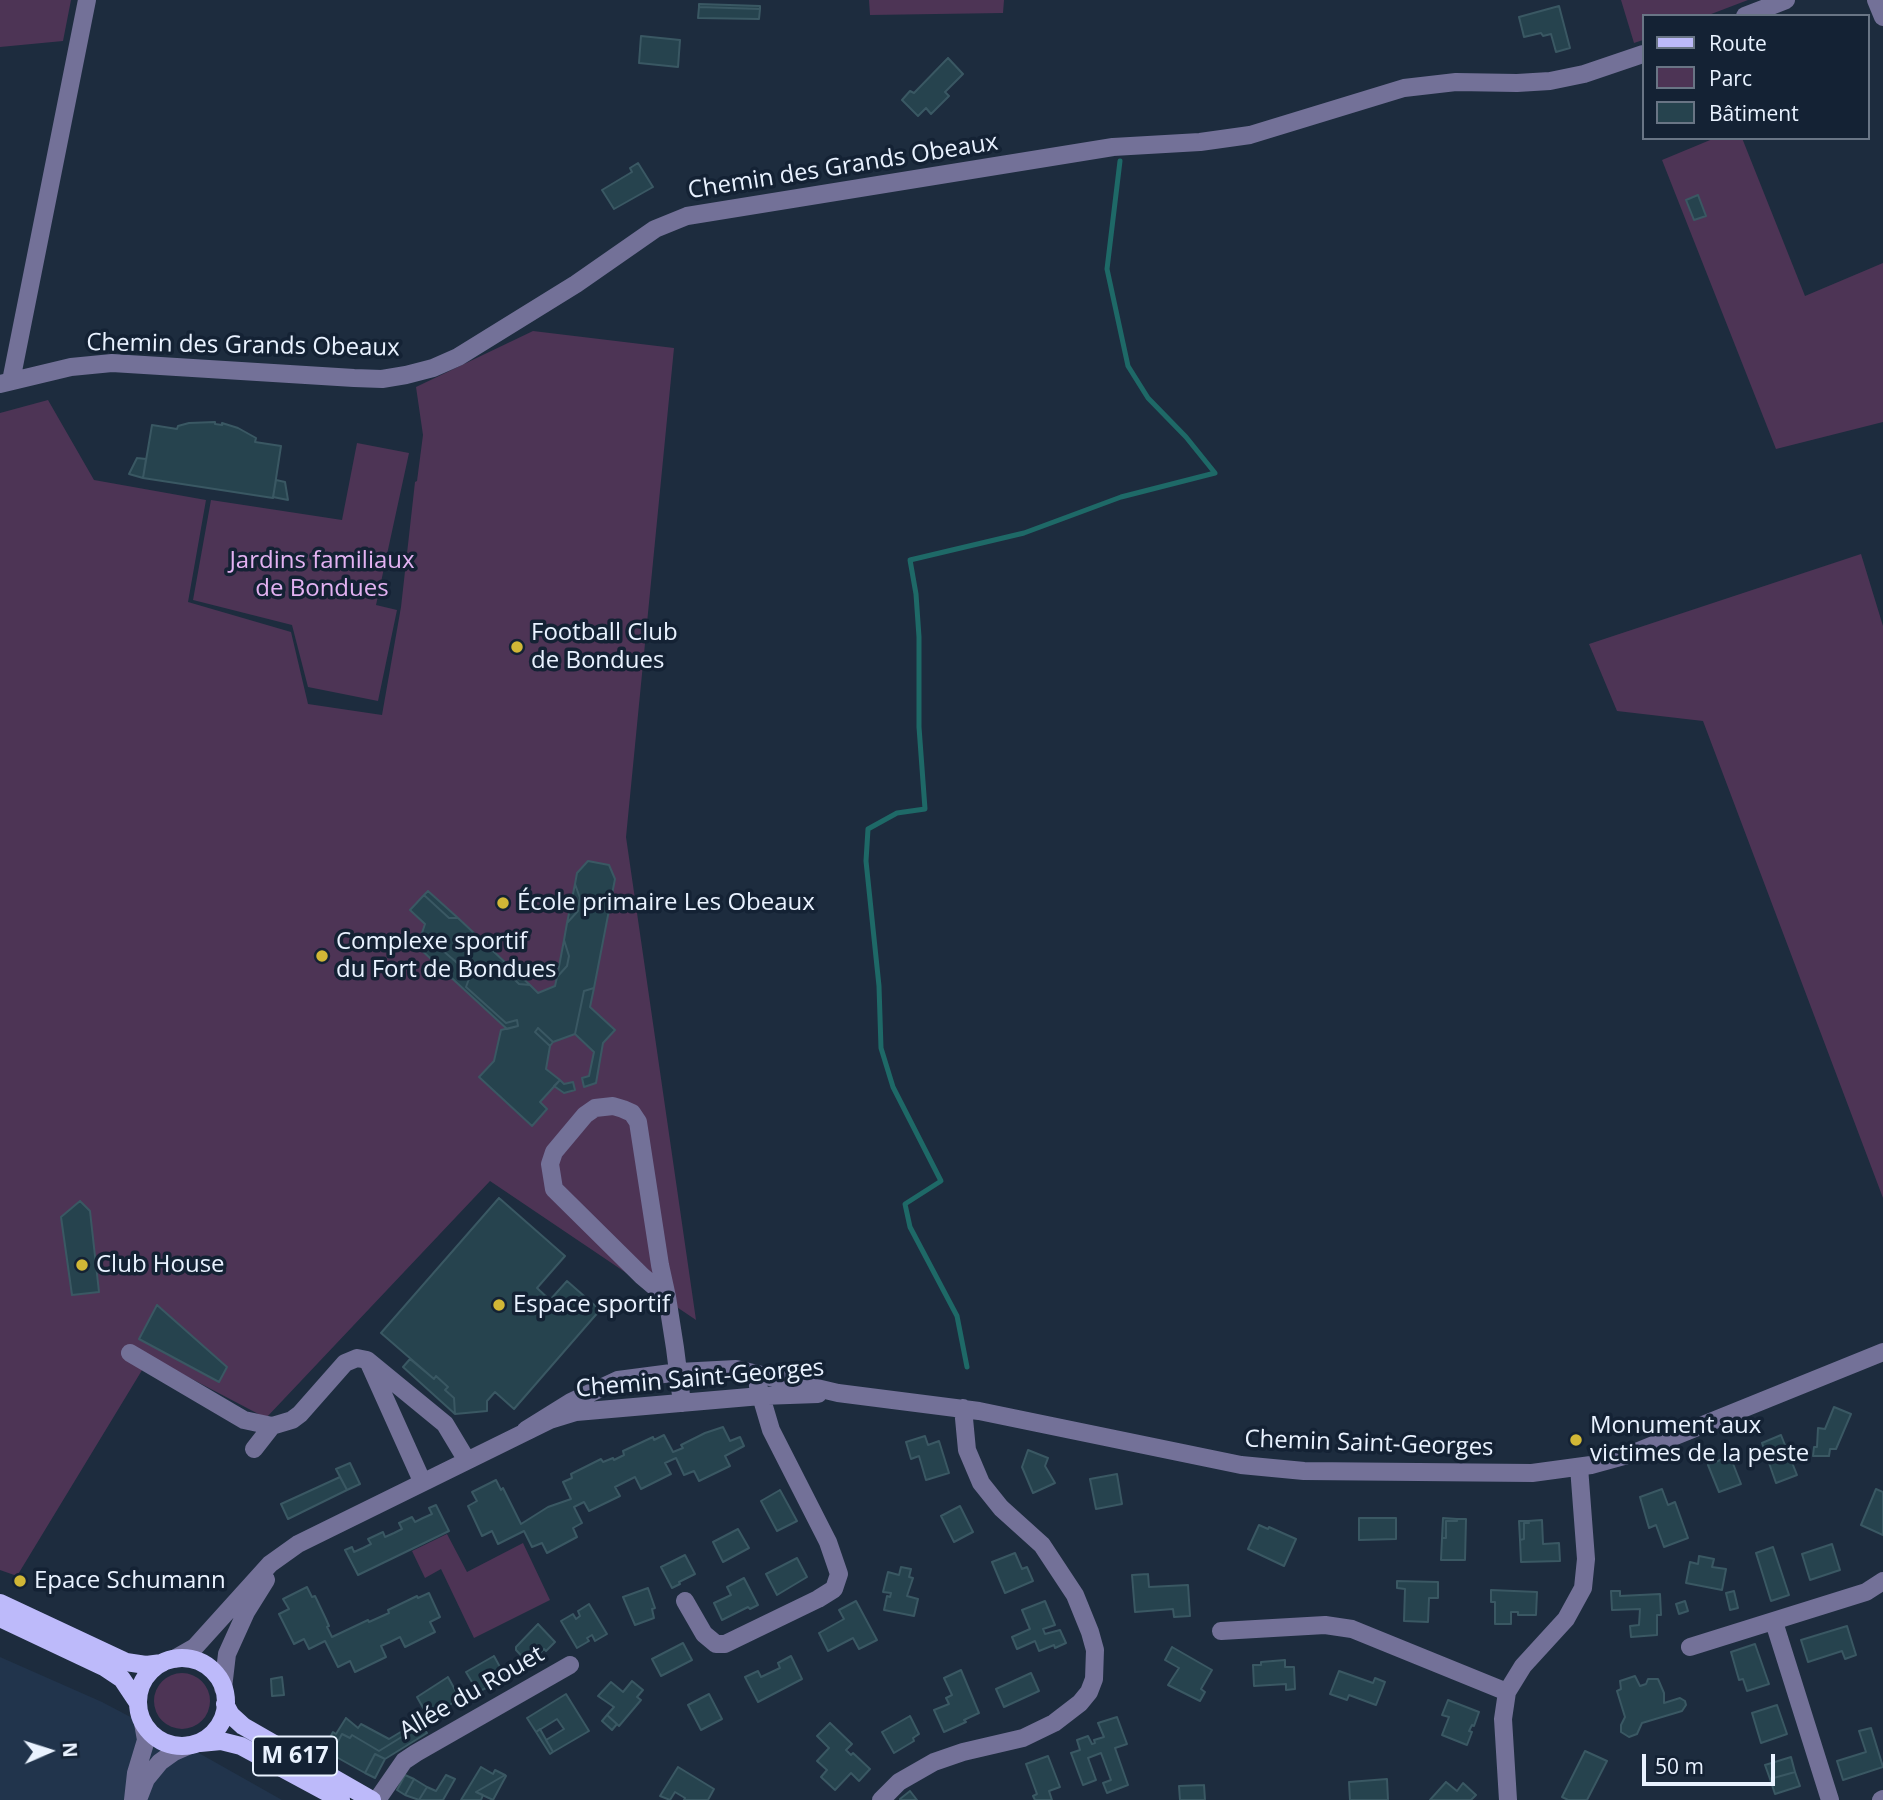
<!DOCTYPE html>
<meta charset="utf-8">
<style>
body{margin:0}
#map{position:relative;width:1883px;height:1800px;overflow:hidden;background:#1d2c3e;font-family:"Open Sans",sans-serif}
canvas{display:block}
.legend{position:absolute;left:1642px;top:14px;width:228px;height:126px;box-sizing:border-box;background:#142234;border:2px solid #697585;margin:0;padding:9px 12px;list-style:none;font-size:21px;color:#e9f2ff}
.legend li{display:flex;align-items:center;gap:14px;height:35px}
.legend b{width:35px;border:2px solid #697585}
.north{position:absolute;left:14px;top:1716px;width:70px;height:70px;-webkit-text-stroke:5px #142234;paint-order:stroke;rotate:87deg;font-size:19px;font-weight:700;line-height:28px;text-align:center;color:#e9f2ff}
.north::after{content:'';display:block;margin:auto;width:24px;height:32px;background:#e9f2ff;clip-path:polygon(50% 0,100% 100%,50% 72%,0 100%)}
.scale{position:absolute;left:1642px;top:1754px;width:133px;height:32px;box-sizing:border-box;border:4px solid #e9f2ff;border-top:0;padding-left:9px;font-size:21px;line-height:24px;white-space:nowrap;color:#e9f2ff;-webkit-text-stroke:5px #142234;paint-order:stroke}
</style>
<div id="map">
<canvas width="1883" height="1800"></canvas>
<ul class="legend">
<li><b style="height:9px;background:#bdbafa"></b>Route</li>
<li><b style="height:19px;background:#4d3455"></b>Parc</li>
<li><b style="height:19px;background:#26434e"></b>Bâtiment</li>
</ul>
<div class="north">N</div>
<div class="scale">50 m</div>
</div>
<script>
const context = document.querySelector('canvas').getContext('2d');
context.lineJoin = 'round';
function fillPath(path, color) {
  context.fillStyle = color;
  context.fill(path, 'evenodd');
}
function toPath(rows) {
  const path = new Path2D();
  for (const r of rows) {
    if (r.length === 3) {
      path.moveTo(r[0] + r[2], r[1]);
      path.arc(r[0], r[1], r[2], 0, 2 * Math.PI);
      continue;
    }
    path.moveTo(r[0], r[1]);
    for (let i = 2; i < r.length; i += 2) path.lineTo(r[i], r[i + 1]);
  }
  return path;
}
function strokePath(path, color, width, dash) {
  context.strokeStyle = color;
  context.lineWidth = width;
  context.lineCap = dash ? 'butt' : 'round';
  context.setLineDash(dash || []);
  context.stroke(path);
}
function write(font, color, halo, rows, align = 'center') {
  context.font = font + ' "Open Sans",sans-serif';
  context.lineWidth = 7;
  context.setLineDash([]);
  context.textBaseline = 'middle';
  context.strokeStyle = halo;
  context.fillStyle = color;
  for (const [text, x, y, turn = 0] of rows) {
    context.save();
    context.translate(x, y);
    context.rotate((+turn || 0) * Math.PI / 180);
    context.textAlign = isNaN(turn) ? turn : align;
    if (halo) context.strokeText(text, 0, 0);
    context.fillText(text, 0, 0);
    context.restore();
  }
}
fillPath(toPath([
 [0,1657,102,1702,197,1752,282,1800,0,1800]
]), '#21344c');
fillPath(toPath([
 [0,0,71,0,63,41,0,47],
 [869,0,1004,0,1003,13,870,15],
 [1621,0,1748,0,1706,16,1643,16,1643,40,1634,43],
 [1715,138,1742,138,1805,296,1883,263,1883,422,1776,449,1662,160],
 [533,331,674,348,626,837,696,1320,490,1181,266,1418,150,1357,17,1576,0,1570,0,413,48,400,94,480,206,500,188,602,291,632,308,704,382,715,401,607,415,482,417,481,423,435,416,387],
 [357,443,409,453,376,605,397,610,378,701,308,687,292,625,193,600,211,500,342,520],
 [1861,554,1883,626,1883,1198,1703,721,1617,711,1589,644],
 [447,1534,467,1572,523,1543,550,1600,474,1638,441,1569,425,1578,412,1551],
 [182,1701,28]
]), '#4d3455');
strokePath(toPath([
 [967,1367,957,1316,910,1227,905,1204,941,1181,893,1087,881,1048,879,986,866,861,868,829,897,813,925,809,919,727,919,637,916,594,910,560,1024,533,1121,497,1215,473,1186,437,1148,398,1128,366,1107,269,1120,161]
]), '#1e6967', 5);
const building = toPath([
 [699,4,760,6,760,9,699,7,699,4],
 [1559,6,1570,48,1556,52,1551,34,1543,36,1541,33,1524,37,1519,17,1559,6],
 [699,7,760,9,759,19,698,18,699,7],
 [641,36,680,40,678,67,639,63,641,36],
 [948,58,963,74,945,92,949,96,931,114,926,108,918,116,902,100,910,91,914,93,948,58],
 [638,163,653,187,614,209,602,190,632,172,630,168,638,163],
 [1698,195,1706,216,1694,220,1686,200,1698,195],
 [215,422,215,424,222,425,222,423,238,428,256,438,255,442,281,446,273,498,143,478,152,425,177,429,178,426,189,423,215,422],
 [137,458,146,459,143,478,129,474,137,458],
 [276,480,285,482,288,500,273,497,276,480],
 [588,861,609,865,615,879,594,988,584,991,575,1034,553,1042,538,1028,535,1032,550,1046,546,1069,560,1080,540,1102,547,1109,532,1126,479,1077,494,1061,501,1030,518,1026,517,1020,506,1023,466,987,470,976,455,961,422,933,425,924,410,910,424,895,449,918,458,918,474,933,477,944,482,949,493,951,509,966,512,977,519,984,530,985,538,993,555,986,557,977,567,966,569,956,564,940,567,923,578,911,580,898,575,884,577,873,588,861],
 [575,884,580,898,578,911,567,923,575,884],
 [428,891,458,918,449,918,424,895,428,891],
 [422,933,455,961,470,976,466,987,506,1023,517,1020,518,1026,507,1029,418,947,422,933],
 [474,933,493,951,482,949,477,944,474,933],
 [564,940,569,956,567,966,557,977,564,940],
 [509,966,530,985,519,984,512,977,509,966],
 [594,988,590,1007,615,1030,603,1043,596,1083,584,1087,582,1078,589,1076,594,1052,575,1034,584,991,594,988],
 [538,1028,553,1042,550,1046,535,1032,538,1028],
 [560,1080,564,1084,573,1082,575,1090,564,1093,554,1086,560,1080],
 [499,1198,565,1256,537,1288,550,1300,567,1281,600,1310,514,1409,495,1392,487,1401,487,1411,455,1414,454,1398,445,1390,448,1387,436,1376,434,1379,381,1333,499,1198],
 [80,1201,90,1211,99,1292,72,1295,61,1217,80,1201],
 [157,1305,227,1367,219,1382,139,1339,157,1305],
 [410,1359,434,1379,436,1376,448,1387,445,1390,454,1398,455,1414,403,1367,410,1359],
 [1834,1407,1851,1414,1836,1449,1830,1449,1829,1456,1813,1456,1814,1447,1817,1447,1818,1428,1825,1429,1834,1407],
 [723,1427,730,1441,740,1437,744,1446,725,1456,730,1466,699,1481,694,1471,684,1475,676,1458,665,1463,671,1474,641,1489,635,1477,615,1487,620,1496,589,1511,584,1502,574,1507,582,1523,573,1528,577,1537,547,1553,542,1543,532,1547,524,1531,498,1544,492,1531,482,1536,468,1506,477,1501,472,1492,496,1480,501,1490,503,1488,521,1524,548,1507,571,1499,563,1482,572,1478,571,1474,601,1459,603,1462,613,1458,614,1460,624,1455,623,1451,653,1437,654,1440,664,1435,673,1452,683,1448,681,1445,705,1433,723,1427],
 [1781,1435,1797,1475,1776,1483,1762,1443,1781,1435],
 [925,1436,928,1445,939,1441,949,1473,926,1480,919,1456,911,1459,906,1442,925,1436],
 [1028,1450,1048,1458,1045,1466,1055,1483,1033,1493,1022,1467,1028,1450],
 [1730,1456,1741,1484,1719,1492,1708,1465,1730,1456],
 [350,1463,360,1484,347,1490,336,1469,350,1463],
 [1117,1474,1122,1504,1096,1509,1090,1479,1117,1474],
 [340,1477,347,1490,288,1519,281,1504,340,1477],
 [1662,1489,1668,1505,1675,1502,1688,1538,1664,1547,1656,1525,1649,1528,1640,1497,1662,1489],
 [1876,1489,1883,1492,1883,1535,1861,1525,1876,1489],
 [780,1490,797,1521,777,1531,761,1501,780,1490],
 [436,1505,449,1531,358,1575,345,1550,352,1547,354,1552,363,1548,371,1544,368,1539,383,1532,385,1537,394,1533,402,1529,399,1523,412,1517,415,1522,423,1518,432,1514,429,1508,436,1505],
 [960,1506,973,1532,954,1542,941,1516,960,1506],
 [1359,1518,1396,1518,1396,1539,1359,1540,1359,1518],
 [1443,1518,1457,1519,1457,1521,1446,1521,1446,1538,1442,1538,1443,1518],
 [1457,1519,1466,1519,1465,1560,1441,1560,1442,1538,1446,1538,1446,1521,1457,1521,1457,1519],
 [1542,1520,1543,1544,1559,1543,1560,1561,1521,1562,1520,1540,1524,1539,1524,1523,1529,1523,1528,1521,1542,1520],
 [1519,1521,1528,1521,1529,1523,1524,1523,1524,1539,1520,1540,1519,1521],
 [1259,1525,1268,1529,1269,1527,1296,1539,1284,1566,1248,1549,1259,1525],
 [738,1529,749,1548,723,1562,713,1542,738,1529],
 [1832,1544,1840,1570,1810,1580,1802,1554,1832,1544],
 [1773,1547,1789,1595,1771,1601,1756,1553,1773,1547],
 [1015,1553,1022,1569,1027,1567,1033,1581,1005,1593,992,1562,1015,1553],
 [685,1555,695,1574,679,1582,680,1584,672,1588,661,1567,685,1555],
 [1699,1556,1714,1559,1712,1567,1726,1569,1722,1590,1686,1583,1690,1562,1698,1564,1699,1556],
 [797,1558,807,1577,777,1595,766,1574,797,1558],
 [901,1567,911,1569,909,1577,913,1578,907,1596,918,1599,914,1616,884,1610,887,1596,890,1597,891,1593,883,1592,888,1572,899,1575,901,1567],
 [1148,1574,1149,1587,1188,1585,1190,1616,1174,1617,1173,1609,1135,1612,1132,1575,1148,1574],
 [744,1578,758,1605,750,1609,748,1607,722,1620,714,1603,731,1595,727,1587,744,1578],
 [1397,1581,1438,1582,1438,1598,1429,1598,1428,1622,1404,1621,1405,1589,1397,1588,1397,1581],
 [307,1587,312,1597,315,1596,326,1619,329,1626,327,1627,332,1637,368,1620,369,1622,389,1613,388,1610,417,1596,418,1598,429,1593,440,1617,430,1622,435,1632,405,1647,400,1637,390,1642,381,1646,386,1657,355,1672,350,1661,338,1667,325,1641,309,1649,304,1639,294,1644,279,1614,289,1609,283,1599,307,1587],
 [648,1588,655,1608,652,1609,654,1618,635,1625,623,1597,648,1588],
 [1491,1590,1537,1592,1536,1615,1518,1615,1518,1612,1511,1612,1511,1624,1495,1624,1495,1602,1491,1602,1491,1590],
 [1611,1591,1620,1591,1620,1596,1660,1594,1661,1615,1657,1615,1657,1635,1631,1637,1630,1626,1639,1625,1640,1609,1612,1610,1611,1591],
 [1734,1591,1738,1608,1730,1610,1726,1593,1734,1591],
 [856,1601,877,1640,859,1649,853,1638,828,1651,819,1633,844,1619,839,1610,856,1601],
 [1045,1601,1055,1625,1043,1629,1045,1634,1060,1630,1066,1643,1055,1648,1054,1645,1039,1651,1035,1641,1017,1649,1012,1637,1030,1629,1022,1610,1045,1601],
 [1685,1601,1688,1611,1679,1614,1676,1604,1685,1601],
 [589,1604,607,1634,595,1641,592,1635,587,1638,589,1641,577,1648,561,1621,573,1614,576,1619,580,1616,578,1611,589,1604],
 [538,1624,555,1642,546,1651,544,1649,540,1653,542,1656,531,1666,516,1650,516,1647,538,1624],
 [1847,1626,1856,1655,1845,1659,1842,1651,1808,1662,1801,1640,1847,1626],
 [683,1643,692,1660,661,1676,652,1659,683,1643],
 [1755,1644,1769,1684,1747,1691,1743,1679,1739,1680,1731,1652,1755,1644],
 [1172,1647,1212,1670,1201,1689,1205,1692,1200,1701,1168,1685,1179,1668,1165,1660,1172,1647],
 [494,1656,506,1678,478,1692,466,1672,494,1656],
 [791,1656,802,1679,758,1702,745,1677,758,1671,761,1677,780,1668,778,1663,791,1656],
 [1285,1660,1285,1667,1294,1667,1295,1689,1286,1690,1286,1684,1254,1686,1253,1665,1261,1665,1261,1662,1285,1660],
 [961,1670,979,1713,964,1720,966,1722,944,1732,934,1710,949,1704,946,1698,952,1695,944,1678,961,1670],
 [1339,1671,1373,1683,1375,1678,1385,1682,1376,1705,1349,1695,1347,1700,1330,1694,1339,1671],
 [1031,1673,1039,1691,1004,1707,996,1689,1031,1673],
 [1635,1676,1640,1686,1646,1684,1648,1679,1658,1679,1664,1693,1664,1703,1680,1698,1685,1701,1686,1705,1682,1711,1642,1723,1637,1734,1629,1737,1621,1732,1621,1725,1625,1717,1617,1691,1621,1689,1620,1681,1635,1676],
 [282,1677,284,1695,272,1696,271,1679,282,1677],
 [448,1677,460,1699,442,1709,445,1714,431,1722,417,1697,448,1677],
 [632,1681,643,1690,637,1697,641,1700,619,1726,607,1715,614,1707,598,1696,611,1682,623,1692,632,1681],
 [566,1694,589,1731,553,1752,546,1740,564,1729,557,1719,536,1732,527,1718,566,1694],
 [709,1694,722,1719,701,1730,688,1705,709,1694],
 [1448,1700,1479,1712,1474,1726,1472,1725,1469,1731,1472,1732,1467,1745,1442,1735,1449,1717,1442,1715,1448,1700],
 [1777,1705,1787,1734,1761,1743,1752,1713,1777,1705],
 [607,1715,617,1724,612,1730,602,1721,607,1715],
 [910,1716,919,1734,913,1738,914,1741,894,1753,882,1732,910,1716],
 [1117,1717,1127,1744,1115,1748,1128,1785,1107,1793,1103,1783,1111,1780,1101,1753,1088,1758,1096,1780,1083,1785,1071,1753,1080,1750,1077,1740,1088,1736,1092,1744,1095,1743,1094,1740,1104,1737,1098,1723,1117,1717],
 [346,1718,358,1728,361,1724,389,1739,419,1721,427,1733,421,1725,379,1751,352,1735,350,1738,342,1734,331,1754,326,1751,329,1745,326,1744,333,1732,336,1734,346,1718],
 [830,1723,852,1744,846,1750,851,1755,853,1753,870,1769,859,1781,851,1773,835,1790,821,1777,827,1770,817,1761,829,1748,817,1736,830,1723],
 [421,1725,427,1733,385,1759,375,1754,365,1773,331,1754,342,1734,350,1738,352,1735,379,1751,421,1725],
 [1871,1728,1883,1767,1843,1780,1837,1761,1866,1752,1859,1731,1871,1728],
 [540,1729,553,1752,550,1754,536,1732,540,1729],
 [1585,1751,1607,1761,1587,1800,1568,1800,1562,1797,1585,1751],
 [375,1754,385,1759,375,1778,365,1773,375,1754],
 [1048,1756,1060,1787,1049,1791,1052,1800,1035,1800,1033,1796,1037,1794,1026,1764,1048,1756],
 [1791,1757,1795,1772,1770,1779,1765,1765,1791,1757],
 [481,1767,493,1774,495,1770,505,1775,476,1792,483,1795,481,1800,461,1800,481,1767],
 [678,1767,714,1789,708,1800,684,1800,685,1798,675,1792,670,1800,660,1796,678,1767],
 [1795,1772,1800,1786,1775,1794,1770,1779,1795,1772],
 [405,1775,414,1779,405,1795,397,1790,405,1775],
 [446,1775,455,1779,443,1800,419,1800,427,1787,436,1791,446,1775],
 [505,1775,506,1776,493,1800,476,1792,505,1775],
 [414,1779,427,1787,419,1800,405,1795,414,1779],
 [1387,1779,1388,1800,1350,1800,1349,1782,1387,1779],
 [1446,1782,1457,1791,1463,1783,1476,1795,1471,1800,1430,1800,1446,1782],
 [1204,1785,1205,1800,1180,1800,1179,1786,1204,1785],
 [910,1791,917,1800,900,1800,900,1799,910,1791]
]);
fillPath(building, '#26434e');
strokePath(building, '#3a5863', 2);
strokePath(toPath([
 [1876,0,1883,17],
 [1745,16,1786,0],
 [11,381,87,0],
 [0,384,71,367,112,363,354,378,382,379,406,375,433,368,458,357,576,284,655,229,687,216,1113,147,1200,142,1250,135,1404,88,1456,82,1517,83,1550,81,1584,74,1643,54],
 [667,1297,642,1276,554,1189,550,1164,554,1152,585,1115,595,1108,613,1106,623,1109,632,1113,638,1122,660,1265,667,1297,675,1348,682,1403],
 [130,1353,244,1420,272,1426,292,1420,300,1414,345,1363,357,1358,367,1360,445,1424,466,1459],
 [369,1363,422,1481],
 [526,1430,571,1402,618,1380,679,1372,736,1369,838,1393,979,1411,1241,1465,1304,1471,1532,1473,1591,1465,1631,1454,1883,1352],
 [254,1449,272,1426],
 [685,1601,704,1634,716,1644,725,1644,818,1599,834,1589,839,1574,828,1542,771,1430,758,1386],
 [1774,1622,1830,1800],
 [1221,1631,1325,1625,1352,1629,1507,1692],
 [1690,1647,1866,1592,1883,1581],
 [174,1659,195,1647,270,1564,298,1544,550,1420,576,1412,761,1396,818,1394],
 [223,1688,227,1654,246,1612,266,1580],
 [139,1797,146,1779,160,1762,174,1752,190,1745],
 [133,1800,136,1773,146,1740,143,1723],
 [377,1800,404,1761,416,1753,570,1665],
 [881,1800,899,1782,934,1762,963,1752,1023,1738,1054,1723,1080,1703,1089,1692,1094,1679,1095,1650,1090,1632,1075,1595,1042,1545,1001,1508,981,1483,967,1450,963,1408],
 [1508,1800,1503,1719,1507,1692,1523,1666,1566,1619,1583,1588,1586,1559,1579,1467],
 [1881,1800,1883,1799]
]), '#737198', 18);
strokePath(toPath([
 [0,1603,126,1662,146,1665,162,1663],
 [0,1618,104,1667,122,1679,138,1703],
 [182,1702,44],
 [225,1704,231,1715,243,1726,372,1800],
 [200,1743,221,1741,241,1746,341,1800]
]), '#bdbafa', 18);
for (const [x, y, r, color] of [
 [517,647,7,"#d1b736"],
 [503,903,7,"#d1b736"],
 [322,956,7,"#d1b736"],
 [82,1265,7,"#d1b736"],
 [499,1305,7,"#d1b736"],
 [1576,1440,7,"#d1b736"],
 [20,1581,7,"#d1b736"]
]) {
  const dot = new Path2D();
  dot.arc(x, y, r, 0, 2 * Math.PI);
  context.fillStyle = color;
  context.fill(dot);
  strokePath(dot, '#142234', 2.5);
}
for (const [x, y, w] of [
 [295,1756,84]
]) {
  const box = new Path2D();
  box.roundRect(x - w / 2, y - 19.5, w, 39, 5);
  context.fillStyle = '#142234';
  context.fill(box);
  strokePath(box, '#e9f2ff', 2);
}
write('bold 23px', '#e9f2ff', null, [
 ["M 617",295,1756]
]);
write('24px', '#e9f2ff', '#142234', [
 ["Chemin des Grands Obeaux",843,167,-9],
 ["Chemin des Grands Obeaux",243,346,1],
 ["Chemin Saint-Georges",700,1379,-5],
 ["Chemin Saint-Georges",1369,1444,2],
 ["Allée du Rouet",472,1693,-30]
]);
write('24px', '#e3b2f2', '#142234', [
 ["Jardins familiaux",322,561],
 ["de Bondues",322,589]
]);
write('24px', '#e9f2ff', '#142234', [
 ["Football Club",531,633],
 ["de Bondues",531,661],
 ["École primaire Les Obeaux",517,903],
 ["Complexe sportif",336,942],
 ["du Fort de Bondues",336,970],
 ["Club House",96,1265],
 ["Espace sportif",513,1305],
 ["Monument aux",1590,1426],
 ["victimes de la peste",1590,1454],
 ["Epace Schumann",34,1581]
], 'left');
</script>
